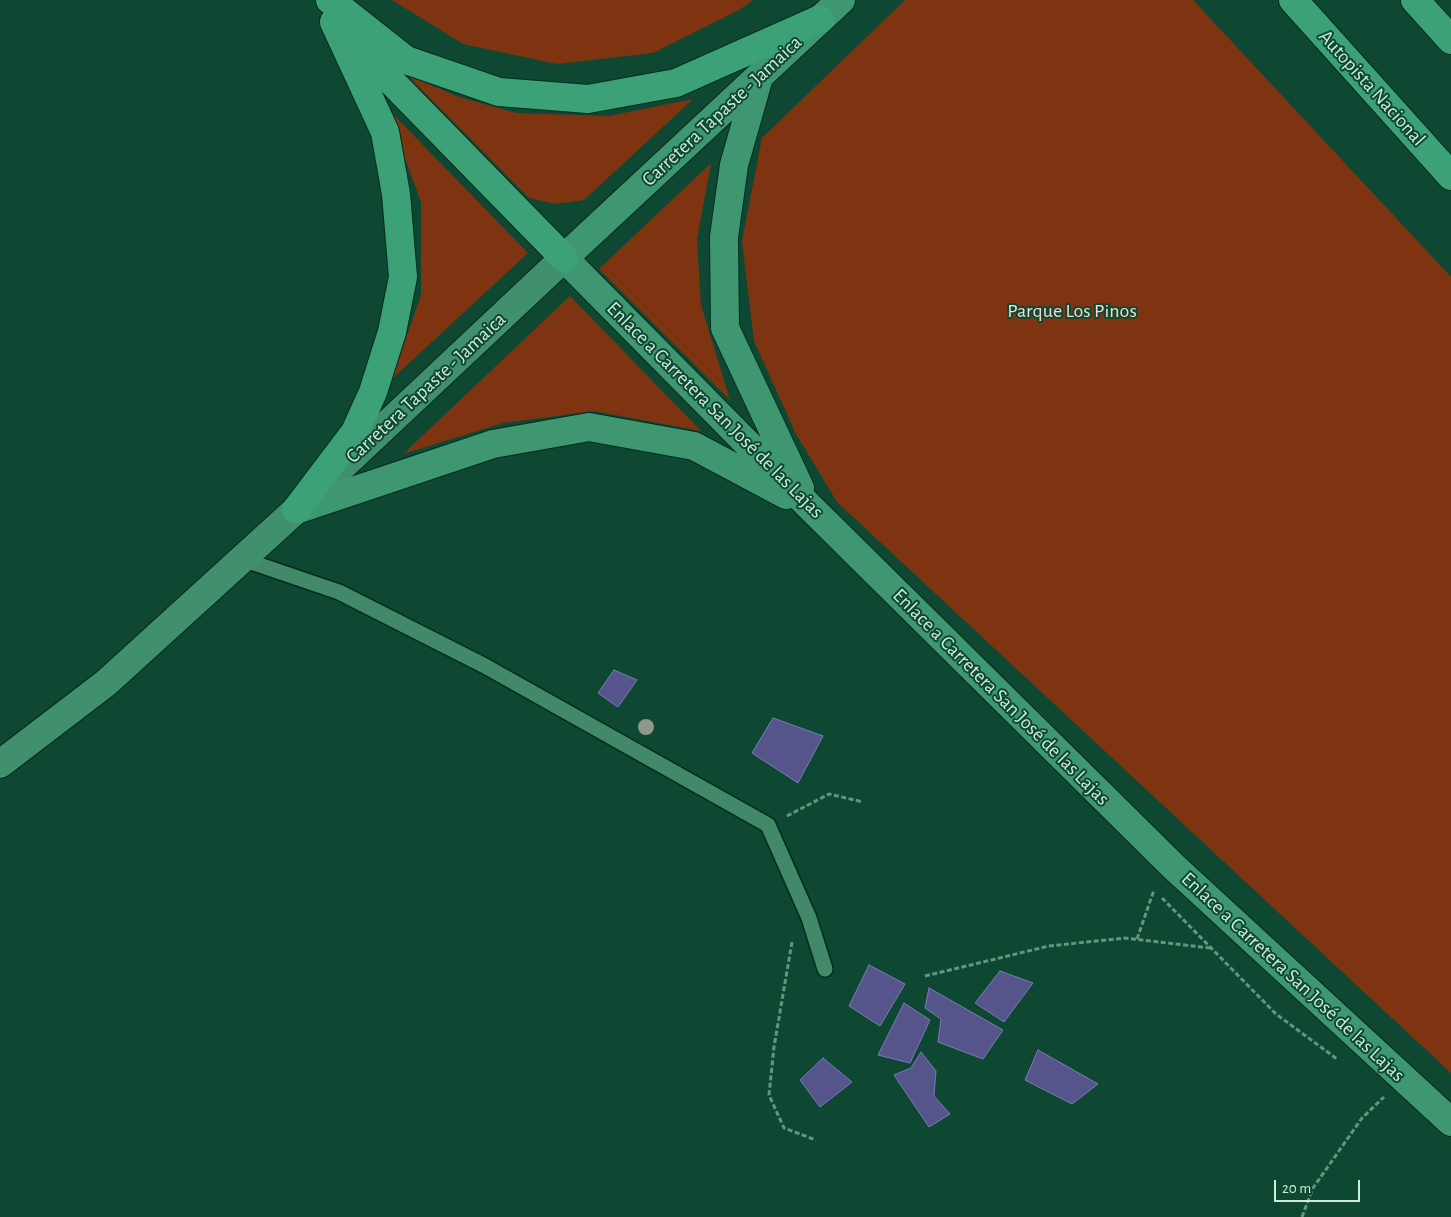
<!DOCTYPE html>
<meta charset="utf-8">
<style>
body{margin:0}
#map{position:relative;width:1451px;height:1217px;overflow:hidden;background:#0e4832;font-family:"Alegreya Sans",sans-serif}
canvas{display:block}
.scale{position:absolute;left:1274px;top:1180px;width:86px;height:22px;box-sizing:border-box;border:2px solid #cbeedb;border-top:0;padding-left:6px;font-size:15px;line-height:18px;white-space:nowrap;color:#cbeedb;-webkit-text-stroke:4px #0e4832;paint-order:stroke}
</style>
<div id="map">
<canvas width="1451" height="1217"></canvas>
<div class="scale">20 m</div>
</div>
<script>
const context = document.querySelector('canvas').getContext('2d');
context.lineJoin = 'round';
function fillPath(path, color) {
  context.fillStyle = color;
  context.fill(path, 'evenodd');
}
function toPath(rows) {
  const path = new Path2D();
  for (const r of rows) {
    path.moveTo(r[0], r[1]);
    for (let i = 2; i < r.length; i += 2) path.lineTo(r[i], r[i + 1]);
  }
  return path;
}
function strokePath(path, color, width, dash) {
  context.strokeStyle = color;
  context.lineWidth = width;
  context.lineCap = dash ? 'butt' : 'round';
  context.setLineDash(dash || []);
  context.stroke(path);
}
function write(font, color, halo, rows, align = 'center') {
  context.font = font + ' "Alegreya Sans",sans-serif';
  context.lineWidth = 4;
  context.setLineDash([]);
  context.textBaseline = 'middle';
  context.strokeStyle = halo;
  context.fillStyle = color;
  for (const [text, x, y, turn = 0] of rows) {
    context.save();
    context.translate(x, y);
    context.rotate((+turn || 0) * Math.PI / 180);
    context.textAlign = isNaN(turn) ? turn : align;
    if (halo) context.strokeText(text, 0, 0);
    context.fillText(text, 0, 0);
    context.restore();
  }
}
fillPath(toPath([
 [392,0,753,0,739,10,653,53,557,64,463,44],
 [905,0,1193,0,1451,277,1451,1073,837,502,796,434,754,341,742,241,762,138],
 [407,75,459,97,516,113,609,116,693,99,584,200,556,204,529,198],
 [386,107,528,253,392,379,421,295,421,202],
 [711,163,697,239,701,305,730,400,599,269],
 [570,296,701,431,594,411,503,423,403,454]
]), '#7f3411');
const building = toPath([
 [614,670,637,680,618,707,598,693,614,670],
 [773,718,823,736,798,783,752,753,773,718],
 [869,965,905,984,880,1026,849,1006,869,965],
 [1000,971,1033,983,1004,1022,975,1003,1000,971],
 [929,988,1003,1030,983,1059,938,1042,941,1019,925,1008,929,988],
 [904,1003,930,1020,910,1063,878,1055,904,1003],
 [1038,1050,1098,1084,1072,1104,1025,1080,1038,1050],
 [921,1052,936,1071,934,1096,950,1114,929,1127,894,1075,911,1068,921,1052],
 [823,1058,852,1082,820,1107,800,1080,823,1058]
]);
fillPath(building, '#55558c');
strokePath(building, '#7a7bb6', 1);
const service = toPath([
 [242,559,339,592,485,666,768,825,809,918,825,969]
]);
const secondary = toPath([
 [0,764,106,683,296,510,564,258]
]);
const primary = toPath([
 [841,0,564,258,810,507,1174,867,1451,1122],
 [759,77,734,165,724,237,725,328,800,488],
 [296,510,493,444,589,427,694,446,786,495]
]);
const motorway = toPath([
 [330,0,406,60,499,92,588,99,676,83,820,19],
 [1293,0,1451,176],
 [1415,0,1451,40],
 [347,36,564,258],
 [296,510,355,432,373,392,392,332,403,277,396,194,385,132,334,22]
]);
strokePath(service, '#032c1c', 18);
strokePath(secondary, '#032c1c', 30);
strokePath(primary, '#032c1c', 30);
strokePath(motorway, '#032c1c', 30);
strokePath(toPath([
 [787,816,829,794,863,802],
 [1162,898,1276,1014,1337,1059],
 [1137,939,1154,890],
 [792,942,774,1047,769,1095,784,1128,816,1140],
 [925,976,1049,946,1125,938,1210,948],
 [1302,1217,1313,1188,1362,1118,1384,1097]
]), '#659580', 3, [5, 2.5]);
strokePath(service, '#418969', 15);
strokePath(secondary, '#40906d', 28);
strokePath(primary, '#3f9771', 28);
strokePath(motorway, '#3da177', 28);
context.fillStyle = '#8d9889';
for (const [x, y] of [
 [646,727]
]) {
  context.beginPath();
  context.arc(x, y, 8, 0, 2 * Math.PI);
  context.fill();
}
write('20px', '#cbeedb', '#0e4832', [
 ["Autopista Nacional",1372,88,48],
 ["Carretera Tapaste - Jamaica",722,111,-43],
 ["Carretera Tapaste - Jamaica",426,388,-43],
 ["Enlace a Carretera San José de las Lajas",715,410,45],
 ["Enlace a Carretera San José de las Lajas",1001,697,45],
 ["Enlace a Carretera San José de las Lajas",1293,977,43]
]);
write('20px', '#f5dad0', '#0e4832', [
 ["Parque Los Pinos",1072,311]
]);
</script>
